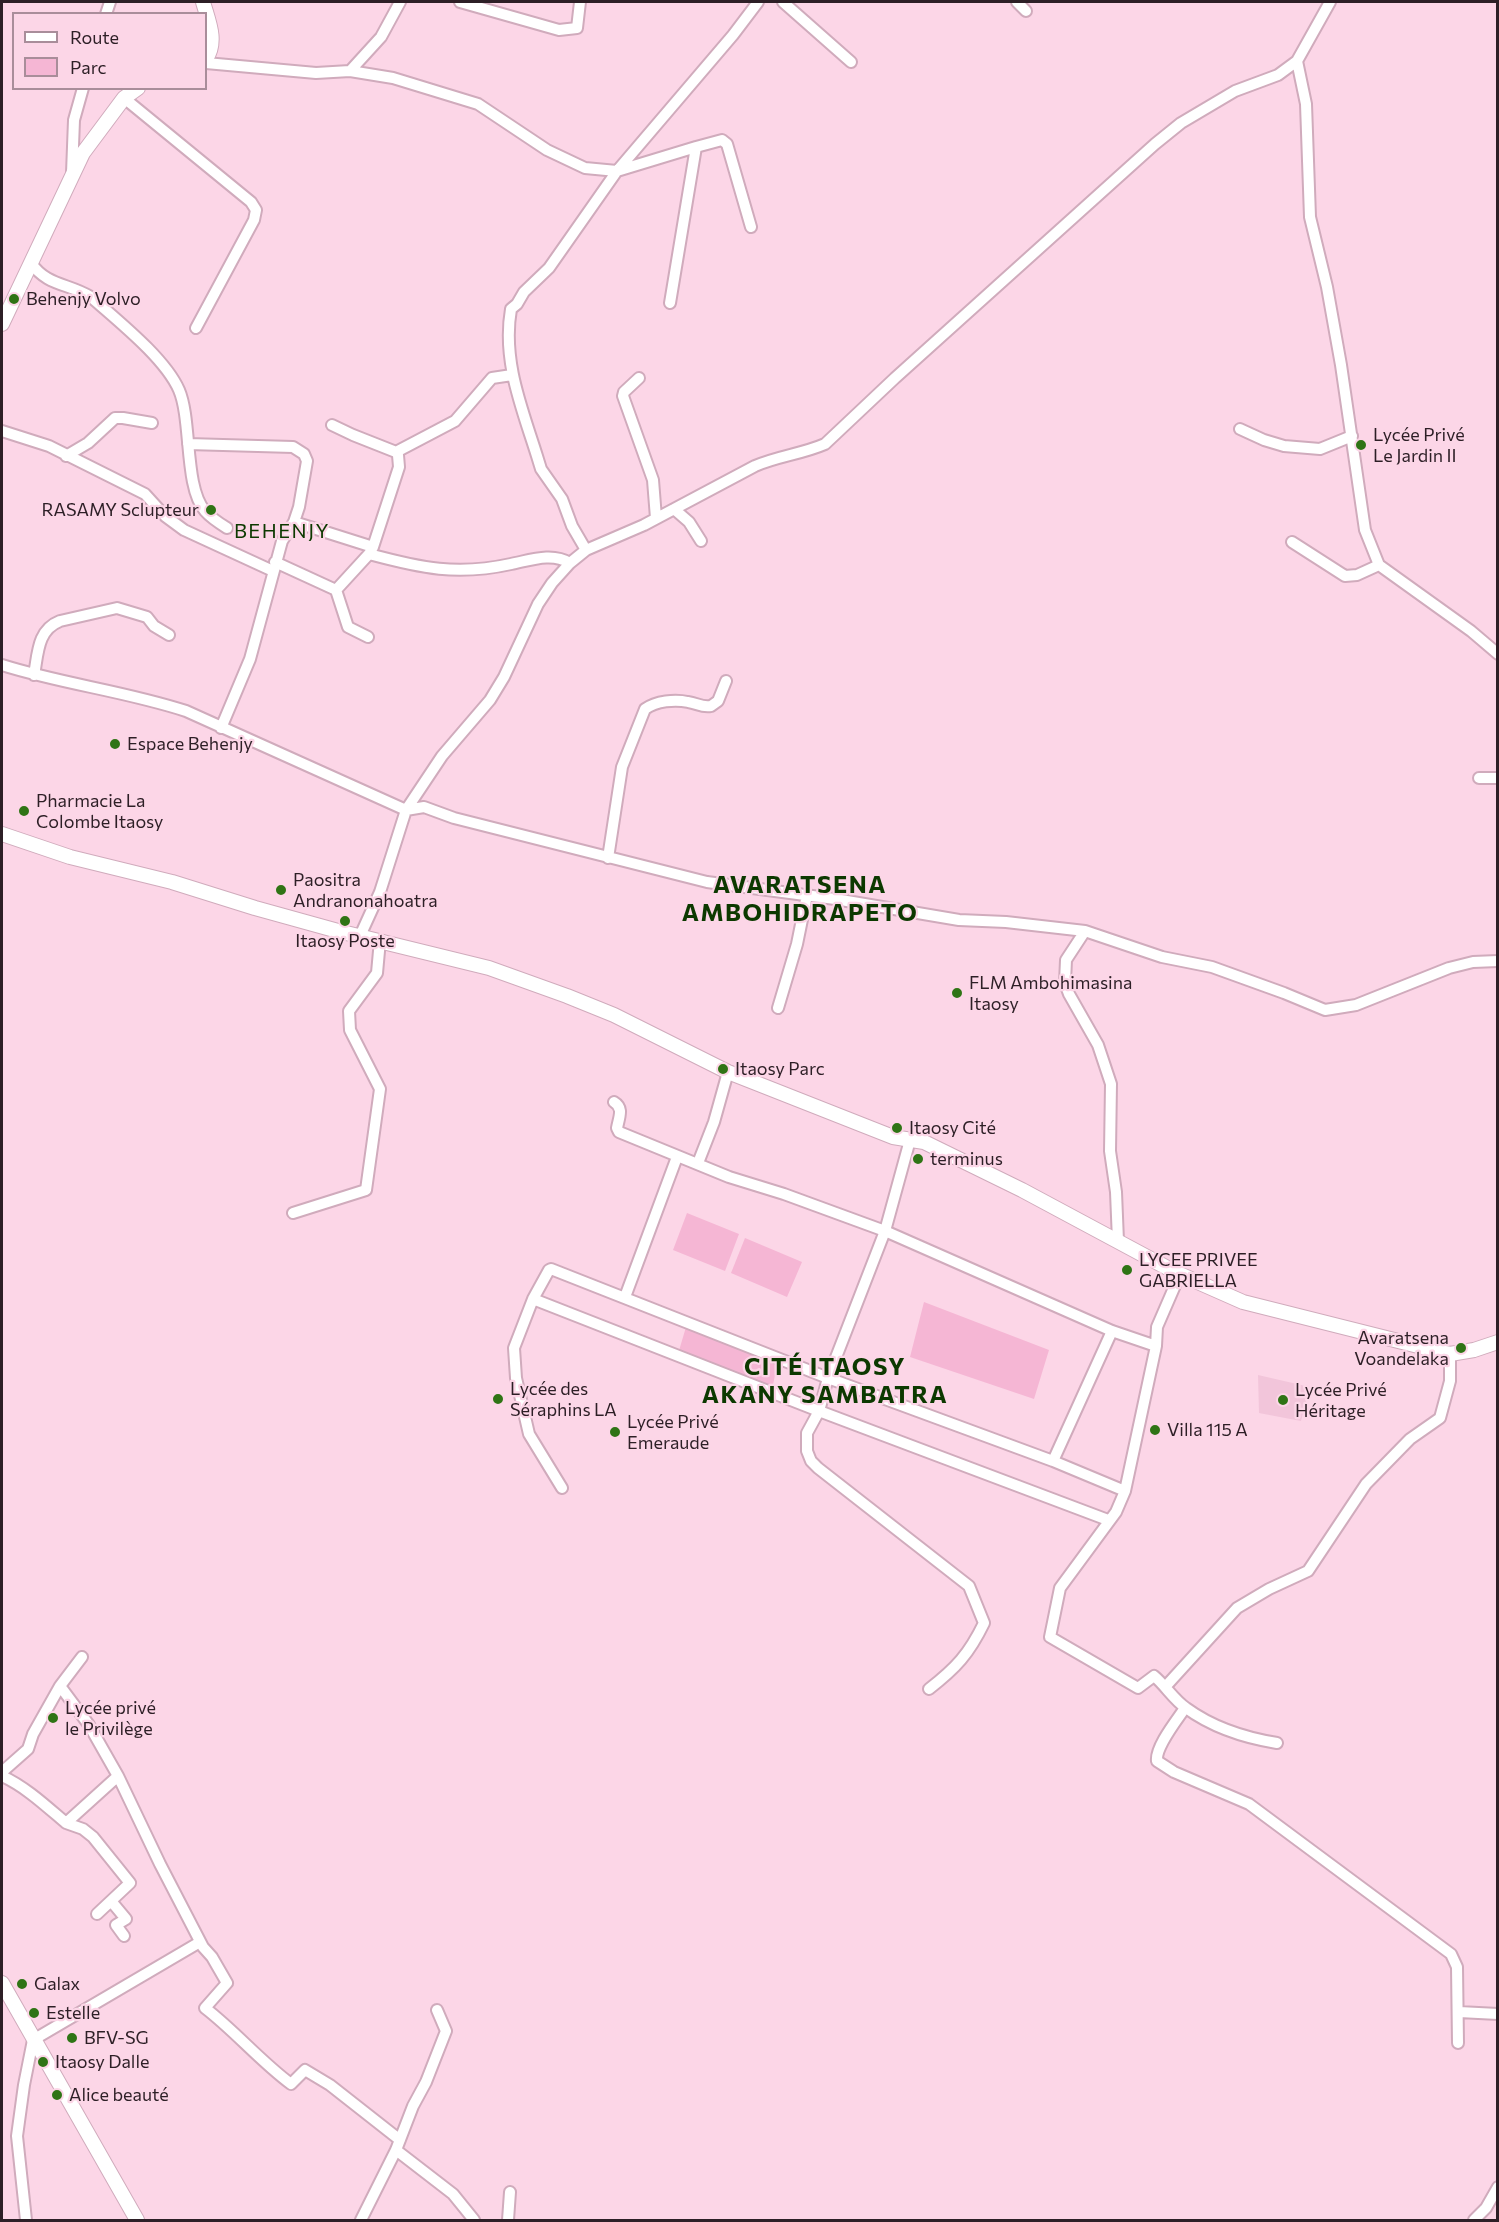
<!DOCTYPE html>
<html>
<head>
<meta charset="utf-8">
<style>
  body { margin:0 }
  #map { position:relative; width:1499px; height:2222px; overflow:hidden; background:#fcd6e7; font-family:Commissioner,sans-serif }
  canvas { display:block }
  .frame { position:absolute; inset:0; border:3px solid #2d1f26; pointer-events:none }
  .legend { position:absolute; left:12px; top:12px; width:195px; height:78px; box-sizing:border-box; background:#fcd6e7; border:2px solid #a98d9a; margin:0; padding:8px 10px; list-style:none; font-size:18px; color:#2d1f26 }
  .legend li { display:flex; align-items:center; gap:12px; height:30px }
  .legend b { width:30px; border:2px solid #a98d9a }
</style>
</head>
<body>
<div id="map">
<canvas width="1499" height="2222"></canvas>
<div class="frame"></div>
<ul class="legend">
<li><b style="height:8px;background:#fff"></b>Route</li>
<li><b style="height:16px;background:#f5b6d4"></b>Parc</li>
</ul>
</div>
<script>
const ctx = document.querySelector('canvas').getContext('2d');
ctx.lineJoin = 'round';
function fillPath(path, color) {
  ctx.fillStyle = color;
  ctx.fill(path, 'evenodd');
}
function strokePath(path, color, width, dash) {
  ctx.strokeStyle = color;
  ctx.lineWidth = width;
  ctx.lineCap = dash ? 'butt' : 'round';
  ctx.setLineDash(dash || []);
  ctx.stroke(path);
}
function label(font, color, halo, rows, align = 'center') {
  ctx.font = font + ' Commissioner,sans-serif';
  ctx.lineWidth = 4.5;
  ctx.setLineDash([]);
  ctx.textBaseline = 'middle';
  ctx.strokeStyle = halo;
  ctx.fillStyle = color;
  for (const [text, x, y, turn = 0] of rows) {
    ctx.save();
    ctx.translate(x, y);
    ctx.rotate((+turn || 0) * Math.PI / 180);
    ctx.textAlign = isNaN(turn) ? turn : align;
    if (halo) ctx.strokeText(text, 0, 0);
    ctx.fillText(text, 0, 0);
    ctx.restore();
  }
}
const built = new Path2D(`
  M1258,1375L1310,1387L1301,1421L1259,1413Z`);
const green = new Path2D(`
  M687,1213L739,1234L725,1271L673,1250Z
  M745,1238L802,1262L787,1297L731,1273Z
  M924,1302L1049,1350L1034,1399L910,1357Z
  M686,1327L778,1360L772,1390L678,1354Z`);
const minor = new Path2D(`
  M460,2L559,30L577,28L580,2
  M783,2L851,62
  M1017,2L1026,11
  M106,14L110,2
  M1297,61L1306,104L1310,217L1327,287L1341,365L1365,530L1379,565L1471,631L1498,654
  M206,63L316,73L350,71L393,78L478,104L547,150L585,168L617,171L733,35L758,2
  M350,71L381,37L400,2
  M124,98L251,202L256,210L254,220L196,328
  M696,147L722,140L727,144L751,227
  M72,173L74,120L83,88
  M31,263C47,286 68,283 91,297C118,321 165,358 179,390C192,420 184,487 205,511C211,518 219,523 227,528
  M512,375L492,378L455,421L396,452L398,455L399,467L373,547L369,554C421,568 457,576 511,564C531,560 552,552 570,563
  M639,378L624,392L623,396L653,480L656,518
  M332,425L353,435L396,452
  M1240,429L1264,440L1284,446L1320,449L1352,436
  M2,431L49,446L145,494L165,516L184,530L273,571
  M188,444L293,447L304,454L307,461L299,507L294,522L282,541L250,659L221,728
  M66,456L88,443L115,418H123L152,423
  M674,509L689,522L701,541
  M294,522L373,547
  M1292,542L1345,576L1357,575L1379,565
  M586,550L572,526L562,499L541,469L537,456C522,408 502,361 511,309L517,304L524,292L549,268L617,171L696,147L670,303
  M275,562L336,590L348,627L368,637
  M336,590L369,554
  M2,665C62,684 125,691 186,711L406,810L424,807L454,818L707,882L835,899L959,920L1006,922L1085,931L1162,957L1212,967L1284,993L1325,1010L1356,1005L1449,968L1473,962L1498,961
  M34,675C38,654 37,630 60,621L117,608L147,617L154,626L169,635
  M1479,778H1498
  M608,858L622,767L645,709C656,701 675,699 688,702C697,703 702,708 711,706L718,701L726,681
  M1085,931L1066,960L1065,983L1069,994L1098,1045L1111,1084L1110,1151L1116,1192L1118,1241
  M360,936L380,892L406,810L442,756L490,700L504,677L538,604L552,583L570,563L586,550L644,525L755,466C778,456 802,454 825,444L895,378L1155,144L1181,123L1235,91L1278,75L1297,61L1330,2
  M778,1008L797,944L807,895
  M614,1102C624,1108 619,1117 617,1128L619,1132L729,1177L784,1194L885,1231L1112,1331L1156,1346
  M910,1140L885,1231L828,1378L819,1411L807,1433V1451L811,1461L818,1468L969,1586L984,1623C969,1654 956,1668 929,1689
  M698,1163L714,1122L728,1072
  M293,1213L366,1190L380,1089L350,1030L349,1011L377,973L380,940
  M1180,1274L1157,1327L1156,1346L1125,1491L1116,1512L1060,1588L1050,1637L1138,1688L1154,1676C1165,1685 1174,1700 1186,1708C1212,1727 1246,1738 1277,1743
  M625,1297L677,1157
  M533,1299L819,1411L1108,1520
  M1053,1461L1112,1331
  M562,1488L529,1434L516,1378L514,1348L533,1299L549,1270L551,1269L828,1378L1053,1461L1125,1491
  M82,1657L60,1686L89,1725L118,1776L160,1864L203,1947L212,1957L227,1983L205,2008C235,2031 260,2061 291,2084L305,2070L330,2085L400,2140
  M1166,1686L1237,1608L1269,1589L1308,1571L1366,1484L1410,1439L1440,1418L1450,1381V1354
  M1185,1708C1177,1720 1155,1747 1157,1761L1174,1772L1249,1804L1451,1954L1457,1967L1458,2043
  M2,1772L28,1749L33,1734L60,1686
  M2,1776C26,1787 46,1806 66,1823L118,1776
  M66,1823L83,1829L93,1837L130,1883L97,1914
  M111,1901L126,1919L116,1925L124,1936
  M1459,2012L1498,2014
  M396,2150L453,2194L474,2220
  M26,2220L17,2136L24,2085L33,2040L200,1942
  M361,2220L396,2150L413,2106L426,2082L446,2031L437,2010
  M508,2220L510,2192
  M1474,2220L1486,2208L1498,2187`);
const tertiary = new Path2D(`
  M203,2C208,20 218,41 206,59
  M2,324L83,153L124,98L138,88
  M2,834L70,857L172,882L255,908L338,931L489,968L567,996L614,1015L728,1072L893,1137L924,1142L1022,1190L1175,1272L1243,1302L1450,1354L1474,1350L1498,1342
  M2,1983L137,2220`);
const markers = [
  [14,299,6,"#2f7415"],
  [1361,445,6,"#2f7415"],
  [211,510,6,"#2f7415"],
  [115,744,6,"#2f7415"],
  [24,811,6,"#2f7415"],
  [281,890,6,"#2f7415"],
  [345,921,6,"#2f7415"],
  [957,993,6,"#2f7415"],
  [723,1069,6,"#2f7415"],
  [897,1128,6,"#2f7415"],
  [918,1159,6,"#2f7415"],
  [1127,1270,6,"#2f7415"],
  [1461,1348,6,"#2f7415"],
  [498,1399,6,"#2f7415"],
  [1283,1400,6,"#2f7415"],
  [1155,1430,6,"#2f7415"],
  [615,1432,6,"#2f7415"],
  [53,1718,6,"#2f7415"],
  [22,1984,6,"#2f7415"],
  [34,2013,6,"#2f7415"],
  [72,2038,6,"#2f7415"],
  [43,2062,6,"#2f7415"],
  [57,2095,6,"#2f7415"]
];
const poiNames = [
  ["Behenjy Volvo",26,299],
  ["Lycée Privé",1373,435],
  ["Le Jardin II",1373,456],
  ["RASAMY Sclupteur",199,510,"right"],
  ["Espace Behenjy",127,744],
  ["Pharmacie La",36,801],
  ["Colombe Itaosy",36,822],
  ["Paositra",293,880],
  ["Andranonahoatra",293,901],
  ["Itaosy Poste",345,941,"center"],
  ["FLM Ambohimasina",969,983],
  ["Itaosy",969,1004],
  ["Itaosy Parc",735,1069],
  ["Itaosy Cité",909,1128],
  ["terminus",930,1159],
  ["LYCEE PRIVEE",1139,1260],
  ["GABRIELLA",1139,1281],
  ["Avaratsena",1449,1338,"right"],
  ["Voandelaka",1449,1359,"right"],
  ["Lycée des",510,1389],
  ["Séraphins LA",510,1410],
  ["Lycée Privé",1295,1390],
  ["Héritage",1295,1411],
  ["Lycée Privé",627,1422],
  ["Emeraude",627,1443],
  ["Villa 115 A",1167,1430],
  ["Lycée privé",65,1708],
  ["le Privilège",65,1729],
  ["Galax",34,1984],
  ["Estelle",46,2013],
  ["BFV-SG",84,2038],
  ["Itaosy Dalle",55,2062],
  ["Alice beauté",69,2095]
];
const neighbourhoodNames = [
  ["BEHENJY",282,531]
];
const districtNames = [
  ["AVARATSENA",800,885],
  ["AMBOHIDRAPETO",800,913],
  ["CITÉ ITAOSY",825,1367],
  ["AKANY SAMBATRA",825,1395]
];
fillPath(built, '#f2c5da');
fillPath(green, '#f5b6d4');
strokePath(minor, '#d0abbc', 14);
strokePath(tertiary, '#d0abbc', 16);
strokePath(minor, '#fff', 10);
strokePath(tertiary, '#fff', 14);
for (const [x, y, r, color] of markers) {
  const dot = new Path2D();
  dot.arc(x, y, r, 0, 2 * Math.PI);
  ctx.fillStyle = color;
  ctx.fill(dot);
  strokePath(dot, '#fcd6e7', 2);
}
label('18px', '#2d1f26', '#fcd6e7', poiNames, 'left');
ctx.letterSpacing = '1.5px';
label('20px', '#0c3900', '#fcd6e7', neighbourhoodNames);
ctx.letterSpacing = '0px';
ctx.letterSpacing = '1.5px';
label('bold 24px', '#0c3900', '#fcd6e7', districtNames);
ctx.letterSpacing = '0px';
</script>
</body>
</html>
